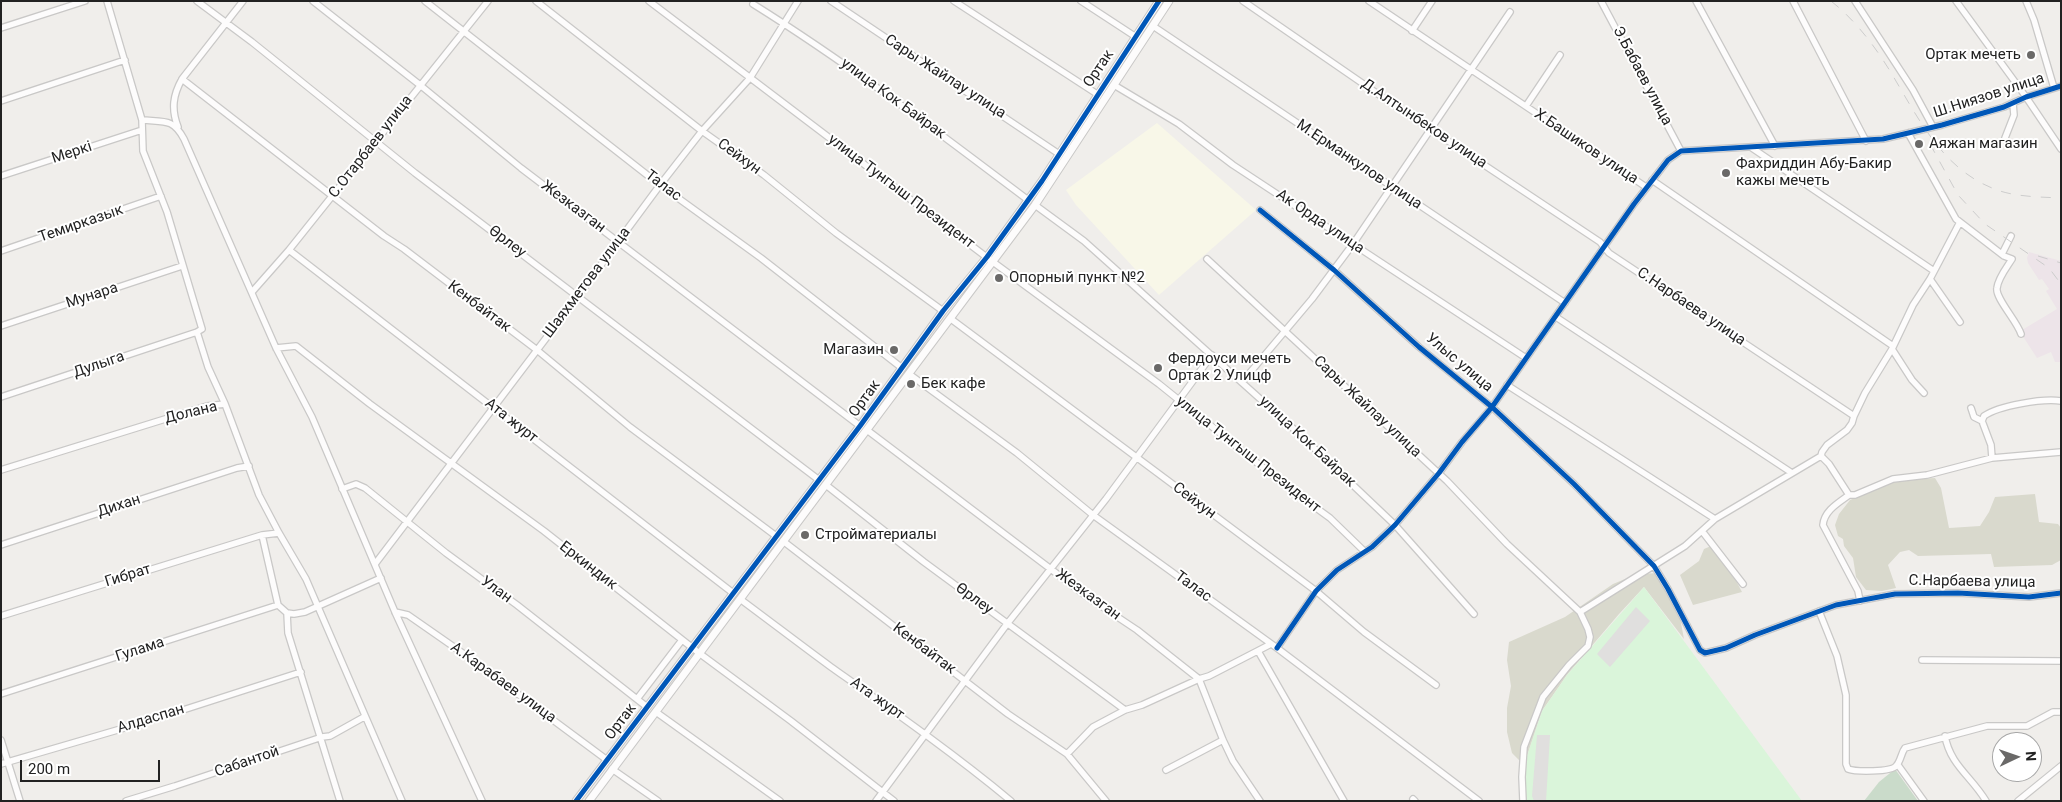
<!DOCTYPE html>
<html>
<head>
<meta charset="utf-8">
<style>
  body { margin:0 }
  #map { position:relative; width:2062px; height:802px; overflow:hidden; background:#f0eeeb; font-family:Roboto,sans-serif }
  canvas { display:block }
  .frame { position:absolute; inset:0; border:2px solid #222; pointer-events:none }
  .north { position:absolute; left:1992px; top:732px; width:50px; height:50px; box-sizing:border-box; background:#fff; border:1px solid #a7a7a7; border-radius:50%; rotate:87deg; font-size:14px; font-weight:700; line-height:20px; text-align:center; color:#222 }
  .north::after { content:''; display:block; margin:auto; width:18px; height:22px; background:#6a6968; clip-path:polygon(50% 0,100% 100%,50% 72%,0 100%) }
  .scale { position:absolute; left:20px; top:760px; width:140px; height:22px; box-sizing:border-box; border:2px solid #222; border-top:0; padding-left:6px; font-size:15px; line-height:18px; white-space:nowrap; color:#222; -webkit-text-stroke:4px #fff; paint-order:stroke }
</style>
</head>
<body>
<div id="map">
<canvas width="2062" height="802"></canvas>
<div class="frame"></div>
<div class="north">N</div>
<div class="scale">200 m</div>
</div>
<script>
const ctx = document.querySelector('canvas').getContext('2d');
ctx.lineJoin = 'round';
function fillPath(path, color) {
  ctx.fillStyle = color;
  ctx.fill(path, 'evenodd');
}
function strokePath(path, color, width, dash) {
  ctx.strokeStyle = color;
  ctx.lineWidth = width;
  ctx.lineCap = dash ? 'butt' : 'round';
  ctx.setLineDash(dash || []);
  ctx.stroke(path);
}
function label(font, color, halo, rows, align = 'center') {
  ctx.font = font + ' Roboto,sans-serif';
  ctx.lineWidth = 4;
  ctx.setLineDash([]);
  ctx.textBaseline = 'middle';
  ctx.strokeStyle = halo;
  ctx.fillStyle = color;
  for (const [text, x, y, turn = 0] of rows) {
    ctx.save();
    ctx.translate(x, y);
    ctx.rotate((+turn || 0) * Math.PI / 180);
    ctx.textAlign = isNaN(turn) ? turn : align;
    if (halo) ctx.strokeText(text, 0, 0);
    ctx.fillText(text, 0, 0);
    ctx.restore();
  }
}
const industrial = new Path2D(`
  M2029,252L2061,261V362H2055L2051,352L2037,358L2022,335V330L2057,309L2046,291L2049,289L2042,279L2039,280L2028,263L2027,258Z`);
const education = new Path2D(`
  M1157,123L1256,210L1159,295L1076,205L1066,190Z`);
const construction = new Path2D(`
  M1935,478L1941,488L1949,528L1980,526L1989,512L1995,497L2035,494L2039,522L2058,524L2061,528V560L2052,565L1994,567L1991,554L1918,556L1909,550L1900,552L1888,565L1896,588L1882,591L1866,590L1856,577L1853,558L1844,546L1843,539L1838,536L1835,525L1839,514L1850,500L1888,484L1900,480Z
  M1711,546L1731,571L1742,592L1693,605L1680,575L1699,561L1704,549Z
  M1660,573L1680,618L1684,639L1644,587L1619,614L1567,675L1542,711L1524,765L1512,753L1507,732V708L1511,686L1507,660L1509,642L1565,617L1613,584L1637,574Z`);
const cemetery = new Path2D(`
  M1895,769L1918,801H1864L1879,782Z`);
const park = new Path2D(`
  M1644,587L1802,801H1526L1524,765L1542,711L1567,675Z`);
const parking = new Path2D(`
  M1636,607L1650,621L1610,667L1597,654Z
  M1537,735H1550L1546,801H1534L1532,796Z`);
const minor = new Path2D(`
  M107,1L142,120L143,151L167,212L202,329L197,332L208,367L225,404
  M197,1L252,42L415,173L819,480
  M313,1L420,85L521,168L860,426
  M425,1L660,185L761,258L902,368
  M536,1L702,131L764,175L836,233L943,311
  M649,1L993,262L1159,384L1282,483L1330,518L1364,551
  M831,1L1059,154
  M954,1L1097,94
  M1081,1L1136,37
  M1243,1L1391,103L1600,242L1609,253L1854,416
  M1369,1L1646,187
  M1601,1L1681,151
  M1696,1L1775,146
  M1793,1L1866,141
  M1855,1L1913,90L1933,127
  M1956,1L2026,97L2061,149
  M2026,1L2034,20L2054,88
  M753,4C849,64 938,132 1028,200
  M1153,26L1565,303
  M1,28L85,1
  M1412,31L1432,1
  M182,79L384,236L404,249L537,350L630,427L776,536
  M1114,85L1179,124L1233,165L1526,358
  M1,101L125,60
  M1526,106L1560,55
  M142,120C164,122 173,118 184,139L276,348L312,417L395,612L482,801
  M178,127C171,109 173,95 182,79L243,1
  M1908,133L1956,219L2004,256L2012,259C2007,267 1998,278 1997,288C1995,298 2017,321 2021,334
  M2005,138L2014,115L2013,103
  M1752,148L1934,271
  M1,176L142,130
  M1652,180L1893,346
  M1035,205L1084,241L1296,431L1395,525L1474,614
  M1260,210L1334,270L1419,347L1492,407L1574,484L1654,566L1668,589L1700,650L1705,653L1726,648L1755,635L1836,605L1895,594L1958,593L2029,597L2061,593
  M289,250L733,593
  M1,251L161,196
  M2002,254L2011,236
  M1207,259L1447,481L1507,544L1580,612
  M1930,279L1960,322
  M252,292L289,250L488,1
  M1556,317L1792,473
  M951,319L1316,591L1364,632L1436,685
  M1,326L182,266
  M276,348L296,346L370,404L544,531L699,653L791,721L894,801
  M1892,349L1912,380L1924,393
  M909,374L1017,453L1093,515L1277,648L1479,801
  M1242,382L1312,299L1353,244L1510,12
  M1507,385L1715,519
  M1,397L197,332
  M1971,408L1974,417L1982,421
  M867,430L1089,598L1137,630L1199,679L1223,740L1233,761L1260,801
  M1821,456L1829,464L1849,495H1855L1893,479L1927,475L1992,458L2061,452
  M1992,458L1991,445L1982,421L1984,416C1998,406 2043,398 2061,401
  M1,470L207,406L225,404L259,495L279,533L306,579L402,801
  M826,485L924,562L1125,710
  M342,489L356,484L365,488L446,553L517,605L647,707
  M1849,495C1838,503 1824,511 1823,525L1858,591L1860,601
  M1702,531L1743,584
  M279,533L262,535L278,605L287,613L294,614L305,612L381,578
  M783,541L1008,714L1067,754L1106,801
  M1,545L237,468L249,466
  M375,564L578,296L660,185L702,131L750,78L798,1
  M740,599C771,622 801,645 831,667C893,711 953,753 1011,801
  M1819,611L1837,656L1846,695V764L1848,769C1856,772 1891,772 1896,766C1901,761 1901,753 1905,748L1987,726H2027L2053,712H2061
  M395,612L408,615L464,654L607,760
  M287,613L288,633L340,801
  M1,616L262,535
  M1277,648L1316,591L1337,570L1372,547L1395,525L1439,473L1462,442L1492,407L1634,204L1668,160L1681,151L1883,139L1942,125L2004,107L2026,97L2061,86
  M1258,651L1344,801
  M1922,660L2061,661
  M1,694L278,605
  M637,699L682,640
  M656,712L780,801
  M1945,736C1950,765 1972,777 1986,801
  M1,740L20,801
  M1067,754L1093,727L1125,710L1142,705L1199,679L1209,676L1271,644
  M1,764L155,719L301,672
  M1898,765L1924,801
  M612,769L658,801
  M1166,770L1223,740
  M1413,799L1415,801
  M126,801L175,786L322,737L330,736L364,717
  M876,801L1007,624L1106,499L1212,355
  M1523,801L1522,777L1524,747L1543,697L1569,665L1588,646L1590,637L1588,629L1580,612L1685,546L1715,519L1821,456L1822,452L1827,445L1847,430L1852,423L1854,416L1865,393L1892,349L1913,305L1930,279L1960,222
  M2018,801L2061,766`);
const tertiary = new Path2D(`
  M576,801L860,426L943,311L987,257L1042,181L1159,1
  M589,801L1035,205L1169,1`);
const rail = new Path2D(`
  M1831,1C1855,20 1874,45 1890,71C1919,119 1943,172 2000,191C2019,197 2041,197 2061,198
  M1930,144L1958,195L1985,224L2049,268L2061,284
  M2038,256L2061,263`);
const cycleway = new Path2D(`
  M1260,210L1334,270L1419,347L1492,407L1574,484L1654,566L1668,589L1700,650L1705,653L1726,648L1755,635L1836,605L1895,594L1958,593L2029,597L2061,593
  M1277,648L1316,591L1337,570L1372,547L1395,525L1439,473L1462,442L1492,407L1634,204L1668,160L1681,151L1883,139L1942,125L2004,107L2026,97L2061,86
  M576,801L860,426L943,311L987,257L1042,181L1159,1`);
const markers = [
  [2031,55,5,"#6a6968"],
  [1919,144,5,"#6a6968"],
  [1726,173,5,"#6a6968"],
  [999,278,5,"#6a6968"],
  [894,350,5,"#6a6968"],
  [1158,368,5,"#6a6968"],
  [911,384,5,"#6a6968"],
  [805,535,5,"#6a6968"]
];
const poiNames = [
  ["Ортак мечеть",2021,55,"right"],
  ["Аяжан магазин",1929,144],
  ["Фахриддин Абу-Бакир",1736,164],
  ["кажы мечеть",1736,181],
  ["Опорный пункт №2",1009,278],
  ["Магазин",884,350,"right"],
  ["Фердоуси мечеть",1168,359],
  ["Ортак 2 Улицф",1168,376],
  ["Бек кафе",921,384],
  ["Стройматериалы",815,535]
];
const streetNames = [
  ["Ортак",1099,69,-56],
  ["Э.Бабаев улица",1642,76,62],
  ["Сары Жайлау улица",945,77,33],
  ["Ш.Ниязов улица",1989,96,-18],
  ["улица Кок Байрак",893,99,36],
  ["Д.Алтынбеков улица",1424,124,34],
  ["С.Отарбаев улица",371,147,-52],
  ["Х.Башиков улица",1586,147,34],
  ["Меркі",72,153,-18],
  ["Сейхун",739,157,36],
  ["М.Ерманкулов улица",1359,165,34],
  ["Талас",663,186,37],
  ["улица Тунгыш Президент",901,192,37],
  ["Жезказган",573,207,37],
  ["Ак Орда улица",1320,222,34],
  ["Темирказык",81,224,-19],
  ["Өрлеу",507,242,37],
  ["Шаяхметова улица",587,283,-53],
  ["Мунара",92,296,-18],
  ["Кенбайтак",479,307,37],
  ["С.Нарбаева улица",1691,307,34],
  ["Улыс улица",1459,363,40],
  ["Дулыга",99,365,-19],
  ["Ортак",865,399,-54],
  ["Сары Жайлау улица",1367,407,43],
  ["Долана",191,413,-14],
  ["Ата журт",511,421,38],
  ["улица Кок Байрак",1307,442,43],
  ["улица Тунгыш Президент",1248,455,38],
  ["Сейхун",1194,501,37],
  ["Дихан",119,506,-18],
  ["Еркиндик",588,566,38],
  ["Гибрат",128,576,-17],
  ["С.Нарбаева улица",1972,582,1],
  ["Талас",1193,587,36],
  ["Улан",496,590,36],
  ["Жезказган",1088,595,36],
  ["Өрлеу",974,599,36],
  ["Кенбайтак",924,649,37],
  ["Гулама",140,650,-18],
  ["А.Карабаев улица",503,683,36],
  ["Ата журт",877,699,35],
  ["Алдаспан",151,719,-17],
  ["Ортак",621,722,-53],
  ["Сабантой",247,762,-19]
];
fillPath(industrial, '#ede4e9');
fillPath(education, '#f8f7e8');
fillPath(construction, '#d9d9cd');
fillPath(cemetery, '#cadbca');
fillPath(park, '#daf5da');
fillPath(parking, '#e0dfde');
strokePath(minor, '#c9c8c7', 8);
strokePath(tertiary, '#c9c8c7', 9);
strokePath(minor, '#fdfcfc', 5.5);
strokePath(tertiary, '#fdfcfc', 7);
strokePath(rail, '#ccc', 1, [10, 10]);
strokePath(cycleway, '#0057b8', 5);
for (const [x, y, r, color] of markers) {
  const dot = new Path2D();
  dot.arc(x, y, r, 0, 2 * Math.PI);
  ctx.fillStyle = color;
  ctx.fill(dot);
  strokePath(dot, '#fff', 2);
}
label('15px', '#222', '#fff', poiNames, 'left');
label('15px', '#222', '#fff', streetNames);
</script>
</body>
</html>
